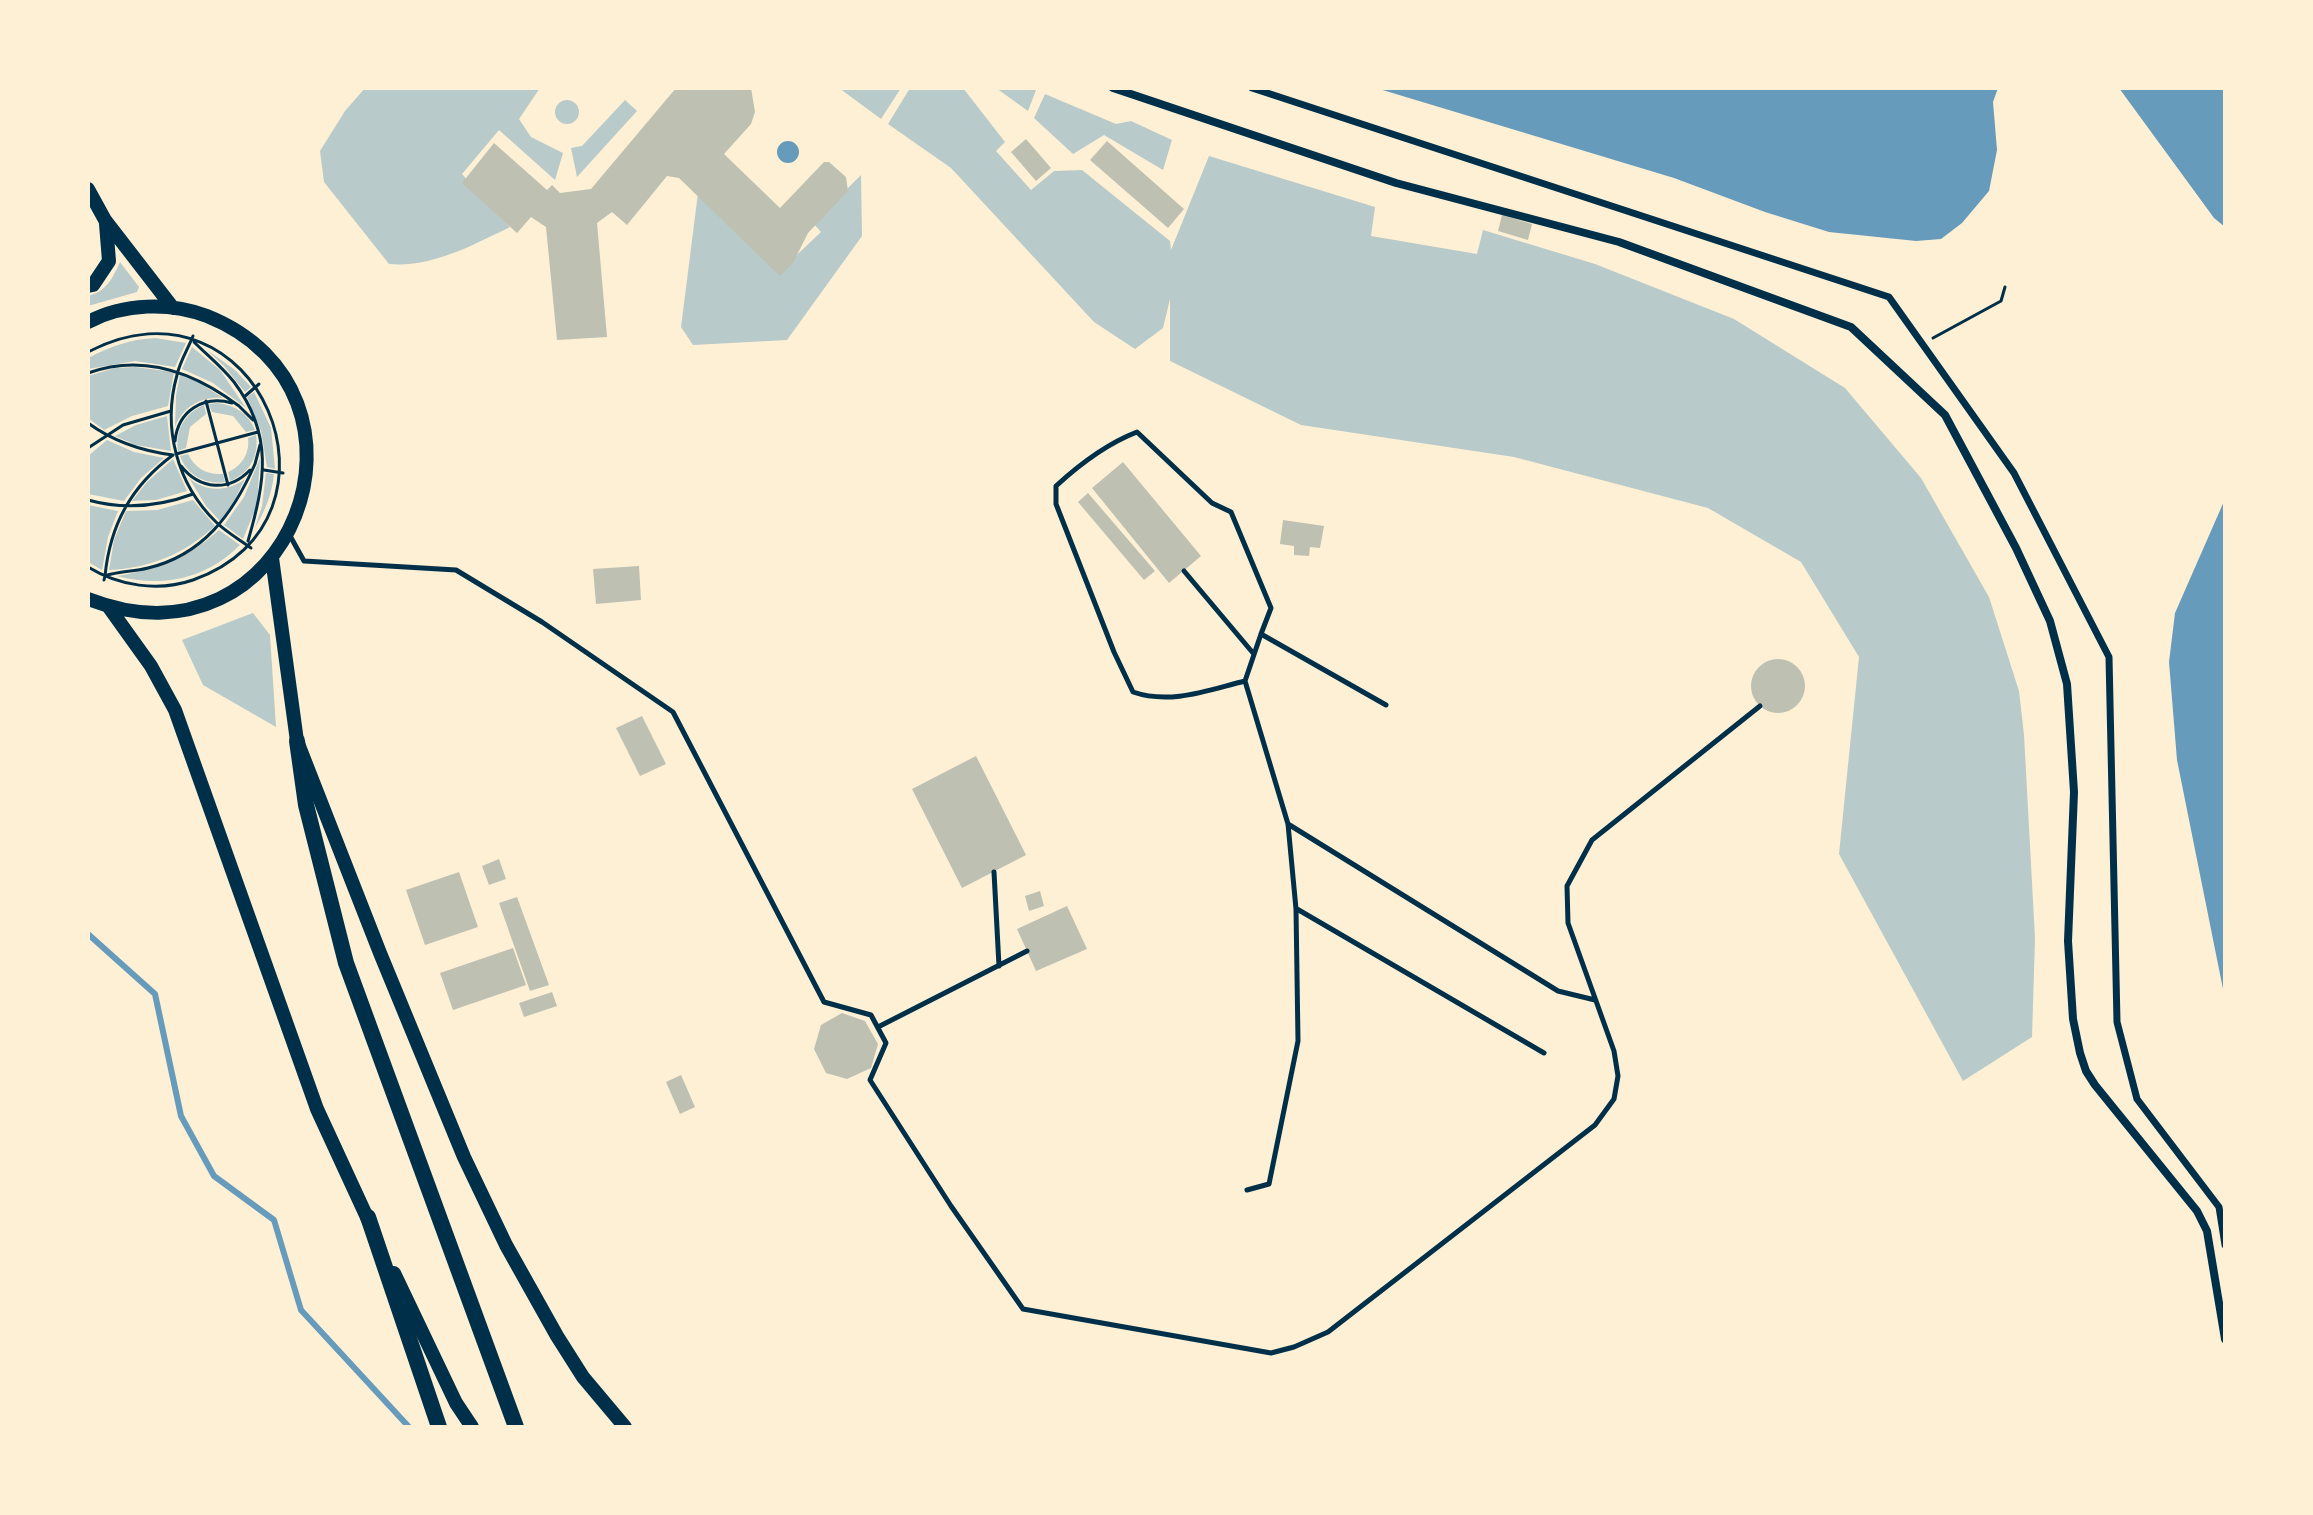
<!DOCTYPE html>
<html>
<head>
<meta charset="utf-8">
<style>
  body { margin:0 }
  #map { position:relative; width:2313px; height:1515px; overflow:hidden; background:#fdf0d5; font-family:Lato,sans-serif }
  canvas { display:block }
  .frame { position:absolute; inset:0; border:90px solid #fdf0d5; pointer-events:none }
</style>
</head>
<body>
<div id="map">
<canvas width="2313" height="1515"></canvas>
<div class="frame"></div>
</div>
<script>
const ctx = document.querySelector('canvas').getContext('2d');
ctx.lineJoin = 'round';
function fillPath(path, color) {
  ctx.fillStyle = color;
  ctx.fill(path, 'evenodd');
}
function strokePath(path, color, width, dash) {
  ctx.strokeStyle = color;
  ctx.lineWidth = width;
  ctx.lineCap = dash ? 'butt' : 'round';
  ctx.setLineDash(dash || []);
  ctx.stroke(path);
}
const green = new Path2D(`
  M365,88H540L519,119L531,137L563,153L555,180L499,130L462,174L510,227C473,245 431,268 389,264L324,182L320,151L345,111Z
  M839,88H901L881,119Z
  M910,88H963L1005,142L996,151L1031,190L1054,171L1082,170L1170,241L1171,250L1209,156L1375,207L1371,236L1477,254L1483,230L1595,264L1734,319L1845,388L1921,478L1989,597L2019,691L2024,735L2035,938L2032,1037L1963,1081L1839,854L1859,657L1801,562L1708,508L1514,457L1301,425L1170,361V299L1163,328L1135,349L1094,322L951,168L888,124Z
  M996,88H1031L1036,90L1028,111Z
  M1045,94L1116,124L1131,121L1172,140L1163,170L1104,135L1073,154L1034,118Z
  M625,100L637,111L577,177L571,148L582,146Z
  M555 112a12 12 0 1 1 24 0a12 12 0 1 1-24 0Z
  M861,175L862,236L787,340L693,345L681,327L698,193L784,267L821,232L813,223Z
  M120,262L139,287L137,292L88,306V296C107,291 112,279 120,262Z
  M156,338L186,343L175,367L135,361L88,369V358C111,346 131,339 156,338Z
  M192,347L220,370L246,408L213,383L182,369Z
  M207,350L235,370L251,387L245,392L224,366Z
  M135,367L174,372L168,406L132,416L104,430L88,418V376L115,368Z
  M180,375L198,382L223,398C202,396 183,406 175,427L176,395Z
  M254,392L271,428L275,469L267,467L261,431L247,397Z
  M217,403C235,405 248,413 255,430L246,432L233,416L212,412L209,404Z
  M204,405L206,414L190,427L186,448L178,451C175,430 185,413 204,405Z
  M167,416L171,451L136,445L115,436L136,425Z
  M256,435C259,456 250,473 230,481L228,472C242,466 250,453 248,438Z
  M107,440L134,452L164,458L141,478L124,501L88,494V456Z
  M188,454C195,468 206,475 223,474L225,482C205,485 187,475 180,456Z
  M260,458L257,505L243,539L224,525L244,497Z
  M173,459L187,491L156,500L132,501L147,482Z
  M266,473L274,474C272,494 265,511 255,528L262,506Z
  M189,478C205,492 228,492 245,479L232,505L220,521L206,506Z
  M193,500L215,526C184,554 151,568 109,570L114,540L126,511L157,510Z
  M88,505L118,511L108,537L102,570L88,562Z
  M219,530L240,545C206,579 163,588 117,576C158,569 188,558 219,530Z
  M253,613L270,635L276,727L203,685L182,640Z`);
const water = new Path2D(`
  M1376,88H1998L1993,102L1997,150L1989,191L1962,223L1941,239L1916,241L1829,232L1765,212L1674,178Z
  M2119,88H2225V227L2214,218Z
  M777 152a11 11 0 1 1 22 0a11 11 0 1 1-22 0Z
  M2225,499V999L2177,760L2169,662L2175,613Z`);
const stream = new Path2D(`
  M88,934L155,994L181,1116L214,1176L274,1220L301,1310L409,1427`);
const building = new Path2D(`
  M676,88H751L755,112L751,124L724,154L780,208L824,162H829L846,177L848,191L808,233L793,263L780,276L679,178L667,176L627,225L612,212L597,223L607,337L557,340L546,227L531,217L517,233L462,183L494,143L547,190L552,185L560,193L591,189Z
  M1026,139L1051,168L1036,181L1011,152Z
  M1107,141L1184,209L1168,228L1090,160Z
  M1502,215L1532,224L1528,240L1498,231Z
  M1123,462L1201,556L1169,583L1092,488Z
  M1088,493L1155,571L1144,580L1078,502Z
  M1283,520L1324,526L1320,548L1310,547L1309,556L1294,555V546L1280,544Z
  M639,566L641,600L596,604L593,569Z
  M1751 686a27 27 0 1 1 54 0a27 27 0 1 1-54 0Z
  M642,716L666,764L640,776L616,728Z
  M976,756L1026,855L962,888L912,789Z
  M499,859L506,879L489,885L482,866Z
  M459,872L478,927L425,945L406,890Z
  M1040,891L1044,906L1029,911L1025,896Z
  M517,897L549,985L530,991L499,903Z
  M1067,906L1087,949L1036,971L1017,929Z
  M513,948L526,985L453,1010L440,973Z
  M552,992L557,1006L524,1017L519,1003Z
  M842,1013L865,1021L878,1044L871,1068L847,1079L826,1073L814,1049L821,1025Z
  M681,1075L695,1107L680,1114L666,1082Z`);
const path = new Path2D(`
  M193,336C188,349 180,361 177,375C162,428 177,484 216,522C226,532 239,539 251,548
  M1933,338L2001,301L2005,287
  M194,342C207,355 222,367 234,382C274,435 265,482 248,541
  M88,352C258,264 363,520 193,580C158,592 119,586 88,567
  M88,373C143,353 194,372 239,406
  M244,397L259,384
  M206,401L228,485
  M239,406L253,420
  M88,423C114,442 141,451 173,455C131,486 110,525 105,576
  M175,441C178,411 203,395 232,403
  M88,448L123,425L171,411
  M176,454L258,432
  M255,464L260,445
  M181,466C200,490 229,492 250,470
  M264,470L283,473
  M88,500C124,510 158,507 193,494
  M104,580L105,576C119,571 133,572 148,568C203,555 233,514 255,464`);
const service = new Path2D(`
  M289,534L304,561L456,570L542,622L673,712L824,1002L871,1015L886,1043L870,1080L951,1206L1023,1309L1271,1353L1294,1347L1328,1332L1595,1125L1614,1099L1618,1076L1614,1051L1568,923L1567,886L1592,840L1760,706
  M1184,571L1253,653
  M1245,681C1208,690 1171,705 1133,692L1114,652L1056,504V486C1081,463 1106,444 1137,432L1212,503L1231,512L1271,608L1261,634
  M1288,824L1558,991L1595,1000
  M994,872L999,966
  M1297,909L1544,1053
  M878,1027L1027,951
  M1247,1190L1269,1184L1298,1041L1296,909L1288,824L1245,681L1261,634L1386,705`);
const pedestrian = new Path2D(`
  M1252,88L1889,297L2014,473L2109,657L2117,1022L2137,1099L2219,1207L2225,1245`);
const minor = new Path2D(`
  M1113,88L1396,183L1619,242L1851,327L1945,415L2016,548L2050,621L2067,684L2074,792L2068,941L2073,1019L2080,1053L2086,1071L2095,1085L2197,1211L2207,1231L2225,1339`);
const primary = new Path2D(`
  M88,189L105,220L173,308
  M88,286L93,285L109,261L106,224
  M88,322C124,303 170,302 207,316C397,392 292,678 88,599
  M272,558L297,741L380,953L464,1157L506,1245L557,1336L583,1377L625,1427
  M108,606L151,666L175,710L317,1109L371,1226
  M394,1273L456,1403L472,1427`);
const trunk = new Path2D(`
  M297,741L306,805L346,963L516,1427
  M368,1217L439,1427`);
fillPath(green, '#b9caca');
fillPath(water, '#669bbc');
strokePath(stream, '#669bbc', 6);
fillPath(building, '#bec0b2');
strokePath(path, '#003049', 3);
strokePath(service, '#003049', 5);
strokePath(pedestrian, '#003049', 7);
strokePath(minor, '#003049', 8);
strokePath(primary, '#003049', 14);
strokePath(trunk, '#003049', 16);
</script>
</body>
</html>
